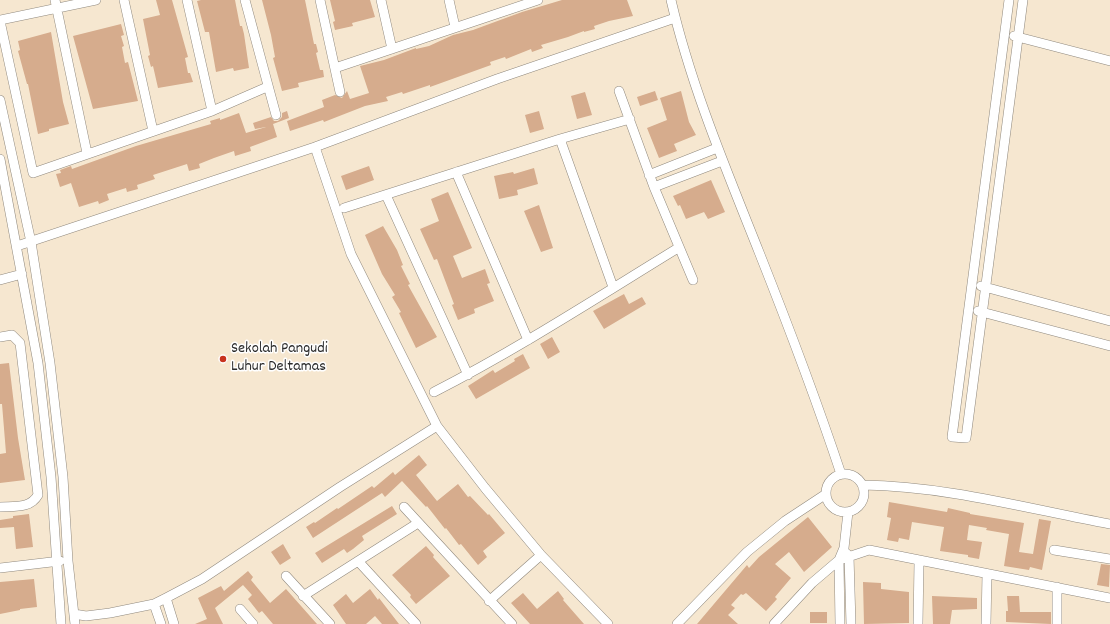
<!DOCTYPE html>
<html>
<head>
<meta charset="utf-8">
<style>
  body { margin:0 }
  canvas { display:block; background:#f6e7d0 }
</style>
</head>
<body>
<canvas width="1110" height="624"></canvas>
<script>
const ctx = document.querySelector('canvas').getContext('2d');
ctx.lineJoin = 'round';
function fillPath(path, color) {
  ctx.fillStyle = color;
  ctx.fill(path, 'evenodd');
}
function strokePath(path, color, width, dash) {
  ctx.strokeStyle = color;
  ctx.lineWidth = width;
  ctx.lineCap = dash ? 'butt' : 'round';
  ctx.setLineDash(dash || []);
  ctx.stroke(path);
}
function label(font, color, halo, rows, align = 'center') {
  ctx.font = font + ' Dekko,sans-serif';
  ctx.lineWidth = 3;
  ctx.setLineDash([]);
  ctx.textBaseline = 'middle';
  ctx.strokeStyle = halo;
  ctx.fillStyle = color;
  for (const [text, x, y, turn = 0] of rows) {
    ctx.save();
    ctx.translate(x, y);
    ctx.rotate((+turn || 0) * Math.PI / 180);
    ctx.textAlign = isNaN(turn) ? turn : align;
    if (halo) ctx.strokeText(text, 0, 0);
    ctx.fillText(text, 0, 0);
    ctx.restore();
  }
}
const building = new Path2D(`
  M156,0H172L188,57L185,58L188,73H190L193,82L158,88L153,66L151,67L148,56L150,55L143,19L160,15Z
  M201,0H235L240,26H242L244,34L249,68L234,71L233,68L216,72L209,32H205L197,1Z
  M262,0H305L314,44H316L318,52L316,53L320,70H323L324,77L298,83L299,87L282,91L273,58L275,57L271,35Z
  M330,0H370L375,17L352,23L353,26L335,30L333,22L335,21Z
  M562,0H627L633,16L609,21L594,26L595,29L584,32V31L568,37L541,45L543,48L532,52L531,49L506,59L505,57L490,62L491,65L430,87V85L403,94L402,92L386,97L388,101L365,106L324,122L323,120L290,131L287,121L324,107L322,100L335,95L342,98L347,91L350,99L369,93L360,66L384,60L416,48V49L429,46L453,35L473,30L522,12Z
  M121,24L124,35L121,36L124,46L122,47L125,63L128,62L138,101L93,109L73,36Z
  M51,32L63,102L69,124L49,129V131L38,134L28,84H27L18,51L20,50L18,41Z
  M655,91L658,100L640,106L637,97Z
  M681,91L689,122L696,135L674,144L677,151L659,158L647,128L667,120L660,98Z
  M585,92L592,115L577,119L571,96Z
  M287,111L289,118L273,124L277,137L250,147L251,151L235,156L234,151L214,158L199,164L200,168L189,171L187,164L153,175L155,179L137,185L138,189L127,192L126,188L107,194L109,200L99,204L98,201L79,207L71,183L60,187L56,174L61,173L60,170L71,166L72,169L136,146L211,124L210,121L220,118V120L239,113L246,133L266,127L255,129L253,123L271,117L274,121H278L282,117V113Z
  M539,111L544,129L530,133L525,115Z
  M369,166L374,180L346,190L341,176Z
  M534,168L538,184L517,190L518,195L499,199L494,176L513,172L514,174Z
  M711,180L725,212L708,219L704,212L686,219L680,205L678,206L673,196Z
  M448,192L472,248L453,256L462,278L485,269L490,283L487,284L494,301L474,309L475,313L458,320L452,305L454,304L437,259L434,260L420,229L439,221L431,199Z
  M539,205L553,248L541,252L524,211Z
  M383,226L397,250L403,265L401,266L410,284L408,285L437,337L416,348L399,313L401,312L392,297L395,295L382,274L365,235Z
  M624,294L629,304L642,297L646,304L604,329L593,311Z
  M552,337L560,352L548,359L540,344Z
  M523,354L530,368L476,399L468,386L493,370L495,373L515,361L514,359Z
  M9,363L18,438L25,480L0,483V454L6,453L2,404H0V364Z
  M419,455L427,465L416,475L437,501L458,484L468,497L470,496L488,515L489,514L505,533L483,551L487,557L478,565L461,544L459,545L446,528L445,529L427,506L426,507L402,481L385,497L382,493L313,538L306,527L314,522L315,523L337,508L338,509L372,486L374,488L393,472L395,475Z
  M889,502L947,512L948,508L970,513V514L1024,523L1019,552L1033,554L1039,519L1051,521L1042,570L1030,567L1029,570L1004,566L1009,534L986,530L987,528L969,525L967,540L982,542L979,559L968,557V555L940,551L944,527L912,522L909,540L899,538L898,542L887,540L891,518L887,517Z
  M392,506L397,514L362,536L364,540L353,549L347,553L344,549L322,563L315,553Z
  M29,514L33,547L16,549L14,527L0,528V520L13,518V516Z
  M808,517L832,547L804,572L789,552L775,564L791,578L775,597L777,599L766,611L746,593L743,595L741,594L731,605L735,608L728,615L738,624H697L747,565L749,568L759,557Z
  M283,544L291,558L280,565L271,552Z
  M426,546L434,555L433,557L450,576L416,604L410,597L411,595L392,575Z
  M1101,564L1110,565L1109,587L1097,585Z
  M248,571L253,577L251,580L270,603L286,589L317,624H273L262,611L259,613L248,599L252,595L243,585L215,608L223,624H195L207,619L198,598L221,586L224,591Z
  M34,579L37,607L20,609V610L0,614V582Z
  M863,582L881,583V589L909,592V623L864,624Z
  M370,589L378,600L379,598L399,624H382L375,616L366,624H346L333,605L346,594L353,603Z
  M558,591L564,599L563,600L584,624H530L511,603L523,593L537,609Z
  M932,596L977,598V609L952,610L950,624H933Z
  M1007,596H1019L1020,612H1051V624L1006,622V611H1008Z
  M810,612H827V623H810Z`);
const minor = new Path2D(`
  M55,0L87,153
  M124,0L153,131
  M187,0L212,111
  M245,0L276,115
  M320,0L340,92
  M381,0L392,49
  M449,0L455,27
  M671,0C691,86 726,169 759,252C788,325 816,399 841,474
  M1009,0L952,437L966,438L1023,0
  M0,20L96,0
  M0,21L33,173L212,111L267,87
  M1014,36L1110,61
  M335,68L538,0
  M619,91L654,187L693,280
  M0,100L31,242L50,363L63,477L68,561L75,624
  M560,139L613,287
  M315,147L351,254L437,426L485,488L541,555L608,624
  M0,159L38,363L51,477L61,624
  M456,172L528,340
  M649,175L717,148
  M654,187L722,161
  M386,195L468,375
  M344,208L560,139L630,119
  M17,246L315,147L497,79L675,18
  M0,280L22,274
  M981,286L1110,321
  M978,311L1110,346
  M0,337L12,335L20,343L38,495C30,509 14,506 0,507
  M434,392C518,349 598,297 678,248
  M826 493a19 19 0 1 1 38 0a19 19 0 1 1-38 0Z
  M863,485C946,486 1029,509 1110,524
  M404,507L512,624
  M1054,550L1110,559
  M846,553L849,556L851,624
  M358,561L416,624
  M0,568L60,561
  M286,576L330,624
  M303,596L418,523
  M166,598L174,624
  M489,601L541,555
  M154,604L161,624
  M240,609L253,624
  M74,614L86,616L110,613L154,604L166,598L202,579L340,487L437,426
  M677,624L747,552L785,521L826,494
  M774,624L812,583L839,560L869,550L1110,598
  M840,624L839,560L844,548L848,512
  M918,624L919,562
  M986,624L987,574
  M1057,624V587`);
const markers = [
  [223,359,4,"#c8321e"]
];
const poiNames = [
  ["Sekolah Pangudi",231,350],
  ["Luhur Deltamas",231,368]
];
fillPath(building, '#d6ac8d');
strokePath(minor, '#90897e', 10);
strokePath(minor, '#fff', 9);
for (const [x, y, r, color] of markers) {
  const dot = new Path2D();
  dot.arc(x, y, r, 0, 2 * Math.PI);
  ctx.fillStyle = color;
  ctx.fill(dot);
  strokePath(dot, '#fff', 1.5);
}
label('16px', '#2b2b2b', '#fff', poiNames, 'left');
</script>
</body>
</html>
